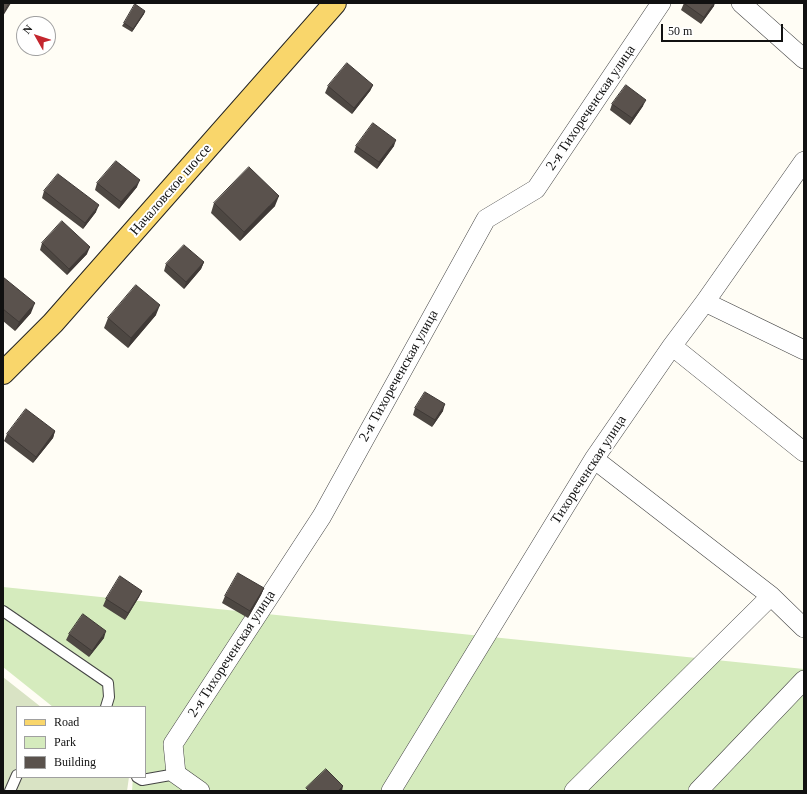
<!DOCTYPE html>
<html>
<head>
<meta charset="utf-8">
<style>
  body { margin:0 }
  #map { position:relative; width:807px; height:794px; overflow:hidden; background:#fffdf5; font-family:Georgia,serif }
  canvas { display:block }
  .frame { position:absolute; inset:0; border:4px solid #111; pointer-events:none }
  .legend { position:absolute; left:16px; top:706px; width:130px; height:72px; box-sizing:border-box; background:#fff; border:1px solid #a0a0a0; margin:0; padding:5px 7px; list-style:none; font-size:12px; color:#111 }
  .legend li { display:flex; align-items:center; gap:8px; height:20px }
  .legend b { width:20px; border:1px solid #a0a0a0 }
  .north { position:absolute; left:16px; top:16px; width:40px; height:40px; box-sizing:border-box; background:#fff; border:1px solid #a0a0a0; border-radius:50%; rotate:309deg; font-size:11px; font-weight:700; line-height:16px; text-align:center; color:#111 }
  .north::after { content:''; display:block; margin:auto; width:14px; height:18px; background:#c4262e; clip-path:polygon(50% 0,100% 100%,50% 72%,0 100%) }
  .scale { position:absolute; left:661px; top:24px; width:122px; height:18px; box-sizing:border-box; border:2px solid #111; border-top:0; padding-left:5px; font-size:12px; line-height:14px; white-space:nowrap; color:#111; -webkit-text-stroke:3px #fff; paint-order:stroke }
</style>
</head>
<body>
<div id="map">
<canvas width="807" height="794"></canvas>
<div class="frame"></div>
<ul class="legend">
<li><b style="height:5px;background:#f9d66b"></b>Road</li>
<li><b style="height:11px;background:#d5ebbd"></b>Park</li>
<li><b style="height:11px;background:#5a524d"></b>Building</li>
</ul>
<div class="north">N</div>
<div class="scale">50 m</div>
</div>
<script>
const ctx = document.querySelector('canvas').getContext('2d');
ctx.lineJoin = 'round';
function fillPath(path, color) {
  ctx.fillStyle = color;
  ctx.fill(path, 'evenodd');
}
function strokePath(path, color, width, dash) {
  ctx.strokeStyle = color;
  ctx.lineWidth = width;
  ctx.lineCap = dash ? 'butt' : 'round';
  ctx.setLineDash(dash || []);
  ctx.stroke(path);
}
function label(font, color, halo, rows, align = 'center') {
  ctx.font = font + ' Georgia,serif';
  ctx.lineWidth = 4;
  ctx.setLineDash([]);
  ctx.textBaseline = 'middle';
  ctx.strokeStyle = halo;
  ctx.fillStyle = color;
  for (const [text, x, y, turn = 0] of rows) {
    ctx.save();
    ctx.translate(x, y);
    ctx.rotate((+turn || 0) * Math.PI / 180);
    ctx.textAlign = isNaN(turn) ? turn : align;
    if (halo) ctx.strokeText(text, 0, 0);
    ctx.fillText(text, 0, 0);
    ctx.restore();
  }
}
const green = new Path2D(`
  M3,587L804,669V791H132L133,777H145V707H53L3,667Z`);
const cemetery = new Path2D(`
  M3,677L41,707H17V777H129L127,791H3Z`);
const service = new Path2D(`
  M3,611L108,683L109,697L106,707
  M137,777L142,780L176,774
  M10,791L17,775`);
const minor = new Path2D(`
  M741,3L804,59
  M705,302L804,350
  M672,346L804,452
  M594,459L771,596L804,628
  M200,791L176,774L173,744L322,516L486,219L536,189L661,3
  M391,791L594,459L672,346L705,302L804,161
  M574,791L771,596
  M698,791L804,680`);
const primary = new Path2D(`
  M3,373L53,323L335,3`);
const wall = new Path2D(`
  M684,3L714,6L701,24L681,10Z
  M145,11L144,14L132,32L122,26L124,23Z
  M373,85L370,91L352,114L325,93L328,86Z
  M612,104L643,106L630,125L610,110Z
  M356,146H394L377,169L354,152Z
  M97,183L137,187L119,209L95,190Z
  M44,191L96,212L83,229L42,198Z
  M214,203L275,206L240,241L211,213Z
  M42,243L87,254L67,275L40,250Z
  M204,262L201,269L184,289L164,271L166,264Z
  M3,277L31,313L15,331L3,321Z
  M156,315L128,348L104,328L108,318Z
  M415,408L443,411L432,427L413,415Z
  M55,431L53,438L33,463L4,441L7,434Z
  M264,588L261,595L248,618L222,603L225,596Z
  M142,591L139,597L125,620L103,606L106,599Z
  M69,634L104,638L89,657L66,640Z`);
const shadedWall = new Path2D(`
  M9,3H11L3,16L4,12Z
  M714,3H715L714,6L701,24L704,17Z
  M145,11L144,14L132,32L133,29Z
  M373,85L370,91L352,114L354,108Z
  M646,100L643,106L630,125L632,118Z
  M396,140L394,146L377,169L379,162Z
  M140,180L137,187L119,209L121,202Z
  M279,196L275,206L240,241L244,232Z
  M99,205L96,212L83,229L85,223Z
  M90,247L87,254L67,275L69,269Z
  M204,262L201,269L184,289L186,282Z
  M35,303L31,313L15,331L19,322Z
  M160,305L156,315L128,348L131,338Z
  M445,404L443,411L432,427L435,420Z
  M55,431L53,438L33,463L36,457Z
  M264,588L261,595L248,618L250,611Z
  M142,591L139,597L125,620L128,613Z
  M106,631L104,638L89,657L92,651Z
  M343,786L342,791H338Z`);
const building = new Path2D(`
  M3,3H9L4,12L3,11Z
  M684,3H714L704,17Z
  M135,4L145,11L133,29L124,23Z
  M347,63L373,85L354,108L328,86Z
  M626,85L646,100L632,118L612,104Z
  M373,123L396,140L379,162L356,146Z
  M116,161L140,180L121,202L97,183Z
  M249,167L279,196L244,232L214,203Z
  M58,174L99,205L85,223L44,191Z
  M62,221L90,247L69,269L42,243Z
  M184,245L204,262L186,282L166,264Z
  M3,277L35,303L19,322L3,309Z
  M136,285L160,305L131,338L108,318Z
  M425,392L445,404L435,420L415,408Z
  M26,409L55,431L36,457L7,434Z
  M238,573L264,588L250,611L225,596Z
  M120,576L142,591L128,613L106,599Z
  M83,614L106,631L92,651L69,634Z
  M326,769L343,786L338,791H309L306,788Z`);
const streetNames = [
  ["2-я Тихореченская улица",591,108,-56],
  ["Началовское шоссе",171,190,-49],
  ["2-я Тихореченская улица",399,376,-61],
  ["Тихореченская улица",589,470,-57],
  ["2-я Тихореченская улица",232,654,-57]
];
fillPath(green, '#d5ebbd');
fillPath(cemetery, '#d9e3c4');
strokePath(service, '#444', 12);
strokePath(minor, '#444', 20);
strokePath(primary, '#222', 24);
strokePath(service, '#fff', 10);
strokePath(minor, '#fff', 19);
strokePath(primary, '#f9d66b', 22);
fillPath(wall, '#4d4742');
fillPath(shadedWall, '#3f3936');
fillPath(building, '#5a524d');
strokePath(building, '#3f3936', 1);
label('14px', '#111', '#fff', streetNames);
</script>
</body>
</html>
